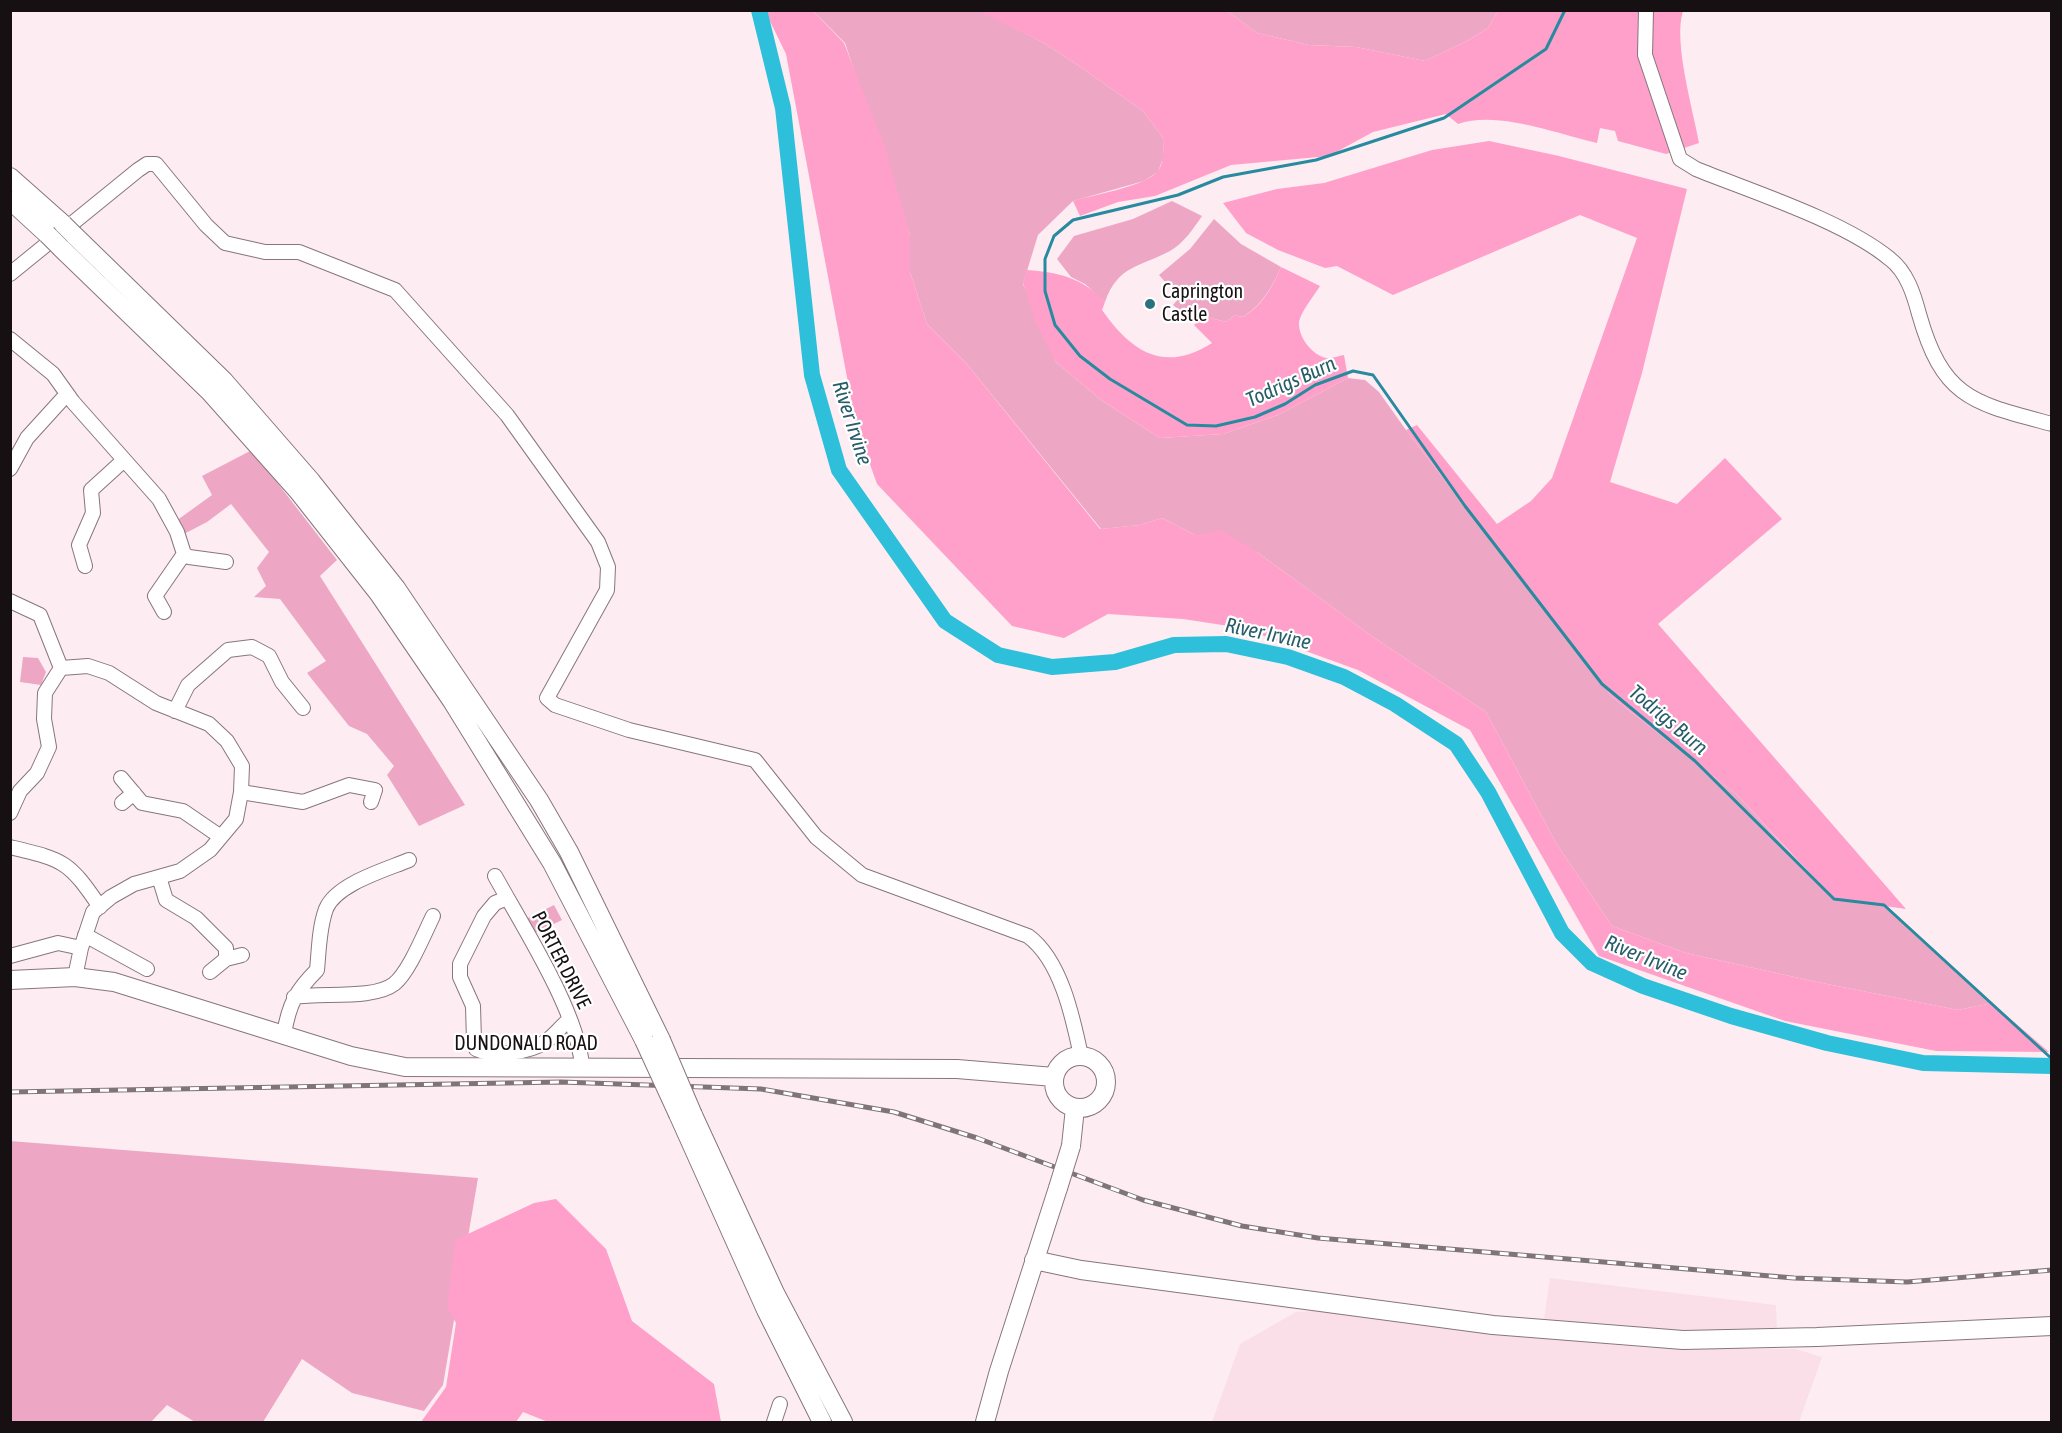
<!DOCTYPE html>
<html>
<head>
<meta charset="utf-8">
<style>
  body { margin:0 }
  #map { position:relative; width:2062px; height:1433px; overflow:hidden; background:#fdedf3; font-family:"Asap Condensed",sans-serif }
  canvas { display:block }
  .frame { position:absolute; inset:0; border:12px solid #161012; pointer-events:none }
</style>
</head>
<body>
<div id="map">
<canvas width="2062" height="1433"></canvas>
<div class="frame"></div>
</div>
<script>
const ctx = document.querySelector('canvas').getContext('2d');
ctx.lineJoin = 'round';
function fillPath(path, color) {
  ctx.fillStyle = color;
  ctx.fill(path, 'evenodd');
}
function strokePath(path, color, width, dash) {
  ctx.strokeStyle = color;
  ctx.lineWidth = width;
  ctx.lineCap = dash ? 'butt' : 'round';
  ctx.setLineDash(dash || []);
  ctx.stroke(path);
}
function label(font, color, halo, rows, align = 'center') {
  ctx.font = font + ' "Asap Condensed",sans-serif';
  ctx.lineWidth = 4.5;
  ctx.setLineDash([]);
  ctx.textBaseline = 'middle';
  ctx.strokeStyle = halo;
  ctx.fillStyle = color;
  for (const [text, x, y, turn = 0] of rows) {
    ctx.save();
    ctx.translate(x, y);
    ctx.rotate((+turn || 0) * Math.PI / 180);
    ctx.textAlign = isNaN(turn) ? turn : align;
    if (halo) ctx.strokeText(text, 0, 0);
    ctx.fillText(text, 0, 0);
    ctx.restore();
  }
}
const built = new Path2D(`
  M1550,1278L1776,1305L1777,1328L1656,1333L1544,1319Z
  M1329,1310L1509,1335L1650,1348L1796,1349L1822,1357L1799,1422H1212L1240,1344L1296,1312Z`);
const green = new Path2D(`
  M979,10L1044,43L1082,68L1143,111L1164,139L1163,158L1158,172L1144,181L1073,201L1038,235L1023,284L1056,362L1101,400L1160,438L1223,434L1278,415L1348,378L1365,380L1379,392L1406,430L1612,697L1737,795L1833,899L1884,905L1992,1003L1958,1010L1817,982L1686,953L1612,926L1556,843L1486,712L1373,637L1257,552L1195,535L1162,518L1140,525L1101,529L966,363L927,324L910,272V234L845,43L813,11Z
  M1227,11H1498L1488,28L1467,41L1425,61L1356,47L1309,45L1257,33Z
  M1172,201L1202,216C1193,229 1184,243 1170,251C1140,267 1118,265 1105,302L1085,284L1071,277L1057,259L1074,236L1133,219Z
  M1214,219L1241,244L1281,267C1273,286 1260,308 1242,317L1235,315L1226,322L1203,316L1192,308L1185,315L1173,305L1179,298L1159,275L1190,249Z
  M252,450L337,560L320,576L465,805L419,826L387,775L394,766L367,734L349,726L307,673L326,661L280,599L254,597L266,586L257,568L269,552L231,504L207,522L182,535L176,521L212,495L202,476Z
  M23,657L38,658L46,672L41,685L20,682Z
  M554,905L562,920L531,935L524,920Z
  M10,1141L478,1178L443,1385L424,1411L352,1393L302,1359L263,1422H195L167,1405L151,1422H11Z`);
const forest = new Path2D(`
  M765,11H813L844,43L884,144L910,234V272L927,324L966,363L1100,529L1140,525L1162,518L1195,535L1221,530L1257,552L1373,637L1486,712L1556,843L1612,926L1686,953L1817,982L1958,1010L1992,1003L2049,1052L1936,1051L1785,1021L1599,956L1470,730L1358,670L1242,628L1183,619L1108,614L1064,638L1012,626L877,484L856,425L786,54Z
  M979,11H1227L1257,33L1309,45L1356,47L1425,61L1467,41L1488,28L1498,11H1683C1673,42 1693,109 1699,143L1666,154L1618,141L1615,131L1600,128L1597,143C1558,134 1497,110 1458,124L1446,114L1373,132L1329,156L1231,165L1155,196L1118,202L1080,216L1073,201C1092,195 1147,186 1158,171C1164,163 1163,149 1164,139L1143,111L1082,68L1044,43Z
  M1489,141L1559,156L1687,189L1642,373L1610,482L1677,504L1725,458L1782,519L1658,624L1906,909L1834,899L1737,795L1612,697L1406,430L1417,425L1497,524L1531,501L1552,478L1637,238L1580,215L1393,295L1337,266L1325,268L1278,250L1246,233L1223,203L1277,189L1324,183L1432,150Z
  M1281,267L1320,286C1314,296 1301,311 1299,322C1298,337 1312,355 1326,358C1331,359 1338,356 1344,355L1348,378L1278,415L1223,434L1160,438L1101,400L1056,362L1036,324L1023,283L1027,270C1058,272 1083,278 1105,302L1102,310C1131,351 1163,374 1212,343L1194,325L1203,316L1226,322L1235,315L1242,317C1261,308 1273,286 1281,267Z
  M556,1199L606,1249L632,1321L714,1384L721,1422H548L523,1412L516,1422H421L446,1387L456,1323L447,1307L455,1240L534,1203Z`);
const stream = new Path2D(`
  M1565,10L1546,49L1444,118L1316,160L1223,177L1178,195L1073,220L1054,236L1045,259V291L1055,325L1080,356L1110,379L1187,425L1216,426L1255,417L1285,404L1315,385L1353,371L1373,375L1465,506L1602,684L1695,761L1834,899L1884,905L2052,1059`);
const river = new Path2D(`
  M759,10L783,108L812,375L839,470L945,621L998,655L1052,667L1115,662L1174,645L1226,644L1288,657L1344,677L1395,704L1456,744L1488,792L1562,933L1592,963L1643,986L1731,1016L1827,1043L1923,1063L2052,1066`);
const minor = new Path2D(`
  M1646,10L1645,55L1680,159L1696,169C1753,192 1844,221 1890,259C1907,272 1914,295 1919,314C1943,399 1973,403 2052,424
  M10,274L138,170L147,164H156L206,225L225,243L265,252H299L395,290L507,415L598,542L608,567L607,590L547,698L555,705L629,730L755,760L816,837L862,875L1028,936C1061,960 1073,1018 1081,1056
  M10,339L53,374L73,402L159,499L177,532L184,554L189,557L226,562
  M10,469L27,438L67,394
  M85,566L79,545L93,513L91,490L124,460
  M10,601L40,615L61,668
  M164,612L155,596L184,554
  M175,711L188,685L228,650L252,647L269,656L282,682L303,708
  M121,778L142,803L183,811L221,837
  M241,792L303,802L349,785L375,790L371,802
  M122,803L134,793
  M10,813L20,791L37,773L49,747L44,719L45,693L61,668L88,666L109,673L156,703L209,724L227,741L242,766L241,792L236,819L210,850L180,871L134,884L111,897L93,912L81,948L75,977
  M10,847C64,860 68,860 100,907
  M495,876C522,925 578,1012 582,1066
  M159,877L166,900L196,918L226,948V959L210,972
  M507,898L495,903L484,916L460,964V977L473,1006L474,1041L476,1049C494,1057 529,1053 545,1042C554,1036 561,1026 570,1019
  M85,935L147,969
  M10,956L58,943L81,948
  M226,959L242,955
  M294,997C321,992 373,1000 394,984C409,972 424,934 433,916
  M284,1034C289,1004 296,991 317,970C319,950 319,928 326,909C336,884 385,870 409,860
  M774,1422L780,1404`);
const major = new Path2D(`
  M10,177L63,224
  M10,200L47,234
  M74,235L224,381L311,481L396,588L539,800L569,852L661,1040
  M61,248L210,392L298,491L379,594L452,701L552,863L644,1040
  M10,980L75,977L114,982L351,1056L405,1067L957,1069L1054,1077
  M1054 1082a26 26 0 1 1 52 0a26 26 0 1 1-52 0Z
  M678,1114L766,1310L822,1422
  M693,1115L775,1293L843,1422
  M1071,1146L1075,1108
  M1034,1260L1081,1270L1493,1325L1683,1340L1817,1337L2052,1326
  M985,1422L999,1371L1058,1188`);
const rail = new Path2D(`
  M10,1092L561,1082L761,1089L894,1112L977,1138L1143,1200L1242,1226L1318,1238L1794,1278L1907,1282L2052,1270`);
const majorBridge = new Path2D(`
  M63,224L74,235
  M47,234L61,248
  M644,1040L678,1114
  M661,1040L693,1115
  M1058,1188L1071,1146`);
const markers = [
  [1150,304,6,"#2c7180"]
];
const poiNames = [
  ["Caprington",1162,292],
  ["Castle",1162,315]
];
const streetNames = [
  ["PORTER DRIVE",561,960,63],
  ["DUNDONALD ROAD",526,1044]
];
const waterNames = [
  ["Todrigs Burn",1291,382,-24],
  ["River Irvine",852,423,72],
  ["River Irvine",1268,634,12],
  ["Todrigs Burn",1668,720,40],
  ["River Irvine",1646,958,22]
];
fillPath(built, '#fadfe9');
fillPath(green, '#eda7c4');
fillPath(forest, '#fea0c9');
strokePath(stream, '#278a9f', 3);
strokePath(river, '#2ebfdb', 16);
strokePath(minor, '#87767d', 16);
strokePath(major, '#87767d', 20);
strokePath(minor, '#fff', 14);
strokePath(major, '#fff', 18);
strokePath(rail, '#7f7478', 5);
strokePath(rail, '#fff', 3, [9]);
strokePath(majorBridge, '#87767d', 20, []);
strokePath(majorBridge, '#fff', 18);
for (const [x, y, r, color] of markers) {
  const dot = new Path2D();
  dot.arc(x, y, r, 0, 2 * Math.PI);
  ctx.fillStyle = color;
  ctx.fill(dot);
  strokePath(dot, '#fff', 2);
}
label('20px', '#161012', '#fff', poiNames, 'left');
label('20px', '#161012', '#fff', streetNames);
label('italic 21px', '#275e6a', '#fff', waterNames);
</script>
</body>
</html>
